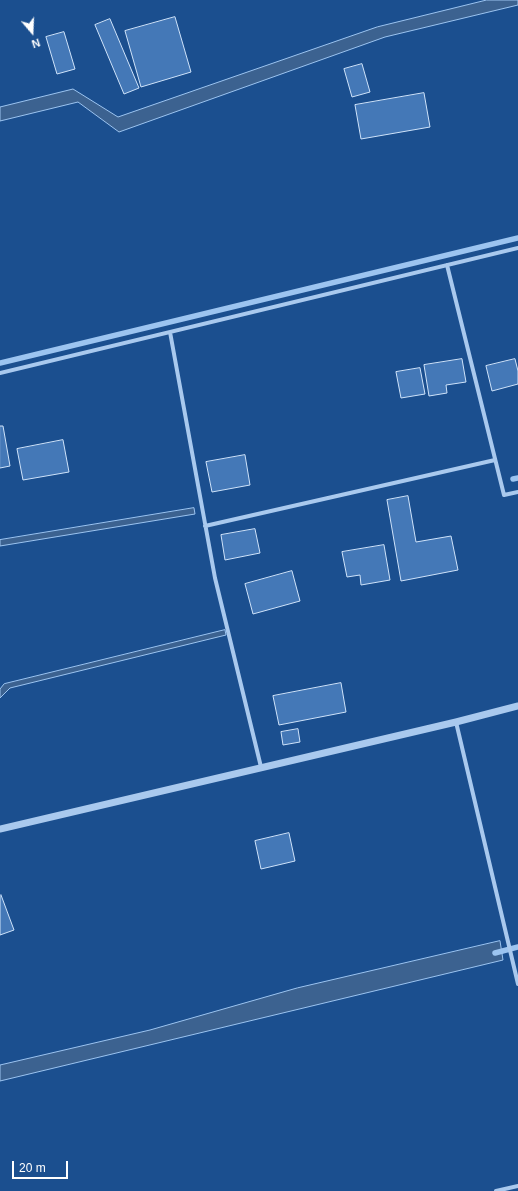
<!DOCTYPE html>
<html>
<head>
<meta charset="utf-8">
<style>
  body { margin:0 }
  #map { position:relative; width:518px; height:1191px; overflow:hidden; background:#1b4f8f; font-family:Arial,sans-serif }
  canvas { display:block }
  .north { position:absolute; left:12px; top:12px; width:40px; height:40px; -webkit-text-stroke:3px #1b4f8f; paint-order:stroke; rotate:161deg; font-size:11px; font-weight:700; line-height:16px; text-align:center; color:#fff }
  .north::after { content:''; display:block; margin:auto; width:14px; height:18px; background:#fff; clip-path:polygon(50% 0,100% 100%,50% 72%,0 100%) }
  .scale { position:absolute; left:12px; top:1161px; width:56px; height:18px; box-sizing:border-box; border:2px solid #fff; border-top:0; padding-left:5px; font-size:12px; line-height:14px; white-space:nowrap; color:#fff; -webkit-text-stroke:3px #1b4f8f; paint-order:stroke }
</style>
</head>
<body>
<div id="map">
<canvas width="518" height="1191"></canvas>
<div class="north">N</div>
<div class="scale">20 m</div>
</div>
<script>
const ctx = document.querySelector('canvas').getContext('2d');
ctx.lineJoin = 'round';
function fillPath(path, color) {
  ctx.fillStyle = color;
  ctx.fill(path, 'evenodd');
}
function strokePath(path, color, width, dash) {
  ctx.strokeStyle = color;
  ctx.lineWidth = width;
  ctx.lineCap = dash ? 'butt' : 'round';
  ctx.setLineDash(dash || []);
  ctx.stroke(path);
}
const water = new Path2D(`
  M487,0H518V5L385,37L119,132L78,102L0,121V107L73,89L118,117L377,27Z
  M194,508L195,514L0,546V540Z
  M225,630L226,635L10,688L0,698V689L4,684Z
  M500,941L503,960L0,1081V1065L150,1030L297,988Z`);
const stream = new Path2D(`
  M0,363L518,238
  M513,479L518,478
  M495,953L518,947`);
const building = new Path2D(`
  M175,17L191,72L141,87L125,31Z
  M110,19L139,88L124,94L95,25Z
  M64,32L75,69L57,74L46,37Z
  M362,64L370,92L352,97L344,69Z
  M424,93L430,127L361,139L355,105Z
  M462,359L466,382L446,385L447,393L429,396L424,365Z
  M515,359L518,371V384L492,391L486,366Z
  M420,368L425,394L401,398L396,372Z
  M0,426H3L10,466L0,468Z
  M63,440L69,472L23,480L17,449Z
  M245,455L250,485L212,492L206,462Z
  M408,496L416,542L451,536L458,570L401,581L387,500Z
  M255,529L260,553L225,560L221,535Z
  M384,545L390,580L361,585L360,575L347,577L342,552Z
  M292,571L300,601L253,614L245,584Z
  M341,683L346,712L279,725L273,696Z
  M298,729L300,742L283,745L281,732Z
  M289,833L295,861L261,869L255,841Z
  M1,895L14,930L0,935V896Z`);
const minor = new Path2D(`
  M447,265L504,495L518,492
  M170,332L215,578L261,767
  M0,373L518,248
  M205,526L495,460
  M456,722L518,984
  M496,1191L518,1186`);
const tertiary = new Path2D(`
  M0,829L456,722L518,706`);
fillPath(water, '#3c6290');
strokePath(water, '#9cc4f0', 1);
strokePath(stream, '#9cc4f0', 5.5);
fillPath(building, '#4478b7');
strokePath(building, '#cfe3fa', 1);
strokePath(minor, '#a9c9ee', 4);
strokePath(tertiary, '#a9c9ee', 7);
</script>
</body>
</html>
